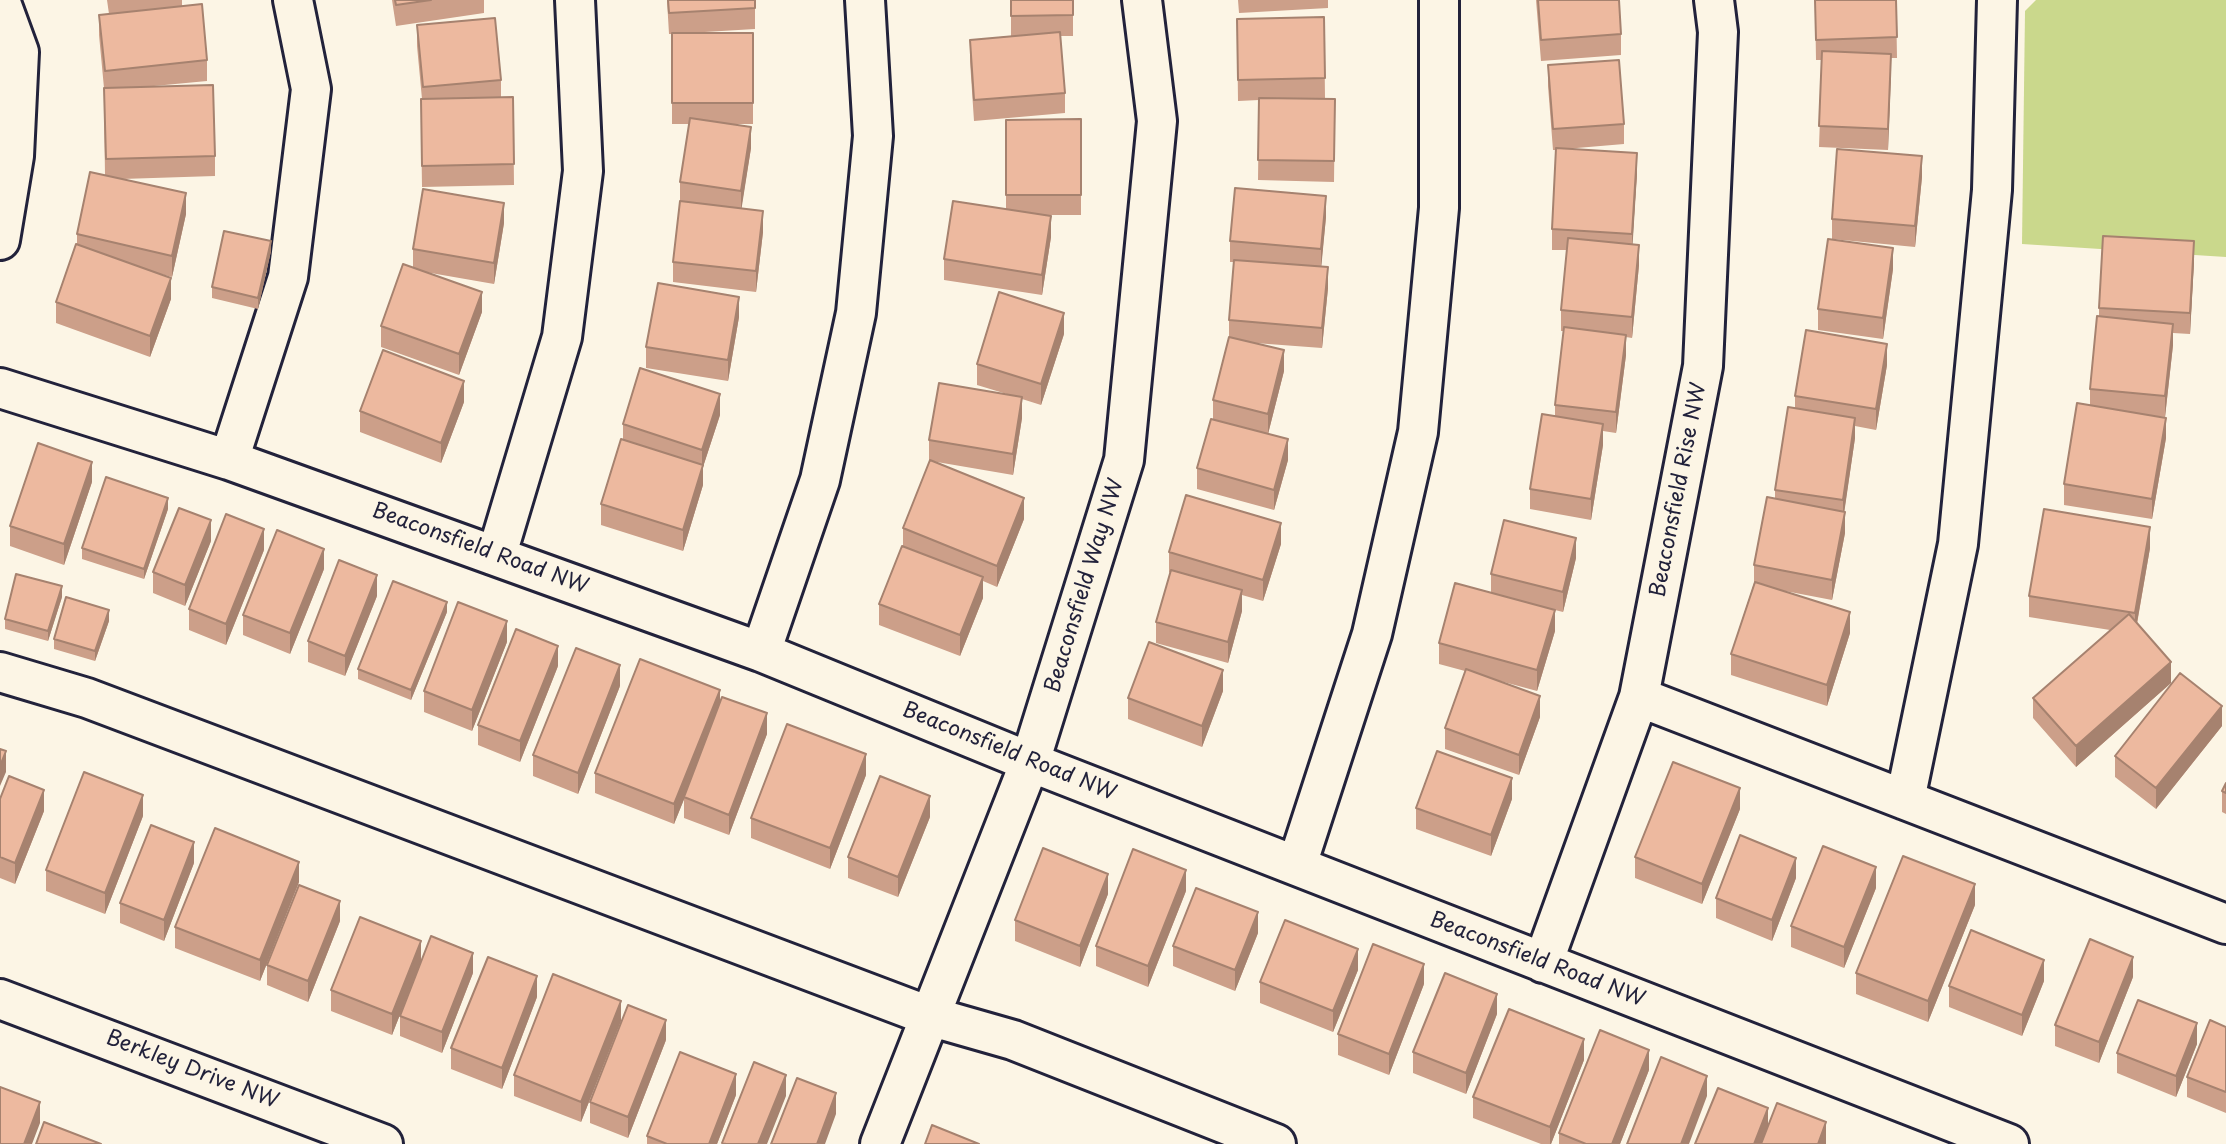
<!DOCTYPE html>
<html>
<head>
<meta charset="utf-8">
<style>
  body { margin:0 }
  canvas { display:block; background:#fcf5e5 }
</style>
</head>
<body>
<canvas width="2226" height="1144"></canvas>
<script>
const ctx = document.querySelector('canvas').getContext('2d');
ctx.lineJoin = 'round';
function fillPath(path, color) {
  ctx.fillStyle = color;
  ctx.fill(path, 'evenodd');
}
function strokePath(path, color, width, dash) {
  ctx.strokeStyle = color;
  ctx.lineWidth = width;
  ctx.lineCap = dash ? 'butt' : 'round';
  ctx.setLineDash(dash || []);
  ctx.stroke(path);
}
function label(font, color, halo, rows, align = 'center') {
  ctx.font = font + ' "Playpen Sans",sans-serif';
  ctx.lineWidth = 6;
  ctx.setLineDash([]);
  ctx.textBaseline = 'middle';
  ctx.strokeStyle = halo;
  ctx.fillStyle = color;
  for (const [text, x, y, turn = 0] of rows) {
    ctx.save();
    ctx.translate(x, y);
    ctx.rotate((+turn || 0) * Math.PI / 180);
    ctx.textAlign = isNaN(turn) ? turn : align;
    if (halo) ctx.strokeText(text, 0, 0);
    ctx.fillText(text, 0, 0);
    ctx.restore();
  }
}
const green = new Path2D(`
  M2036,0H2226V257L2022,244L2025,11Z`);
const minor = new Path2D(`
  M0,240L14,156L19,52L0,0
  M0,388L229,460L761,652L1030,762L2009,1144
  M229,460L288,277L311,89L293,0
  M497,554L562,337L583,171L575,0
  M761,652L820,480L856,313L873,136L865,0
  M0,672L87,698L929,1016L1013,1040L1276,1144
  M1639,697L2226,924
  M1905,800L1958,544L1992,190L1997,0
  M1297,865L1372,634L1418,432L1439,208V0
  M1543,963L1639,697L1703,366L1718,32L1714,0
  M0,999L383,1144
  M880,1144L1030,762L1124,460L1157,121L1142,0`);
const wall = new Path2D(`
  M107,0H182V6L207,60V81L154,86L215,156V176L122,179L186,214L172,277L157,273L171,299L150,357L56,323V302L77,244V234L105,175L104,108V88L99,35V15L109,14Z
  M392,0H484V13L396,26Z
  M667,0H755V29L688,33H753V124H727L751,148L741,209L763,232L756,292L673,282V262L680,202V182L689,124H672V34H669Z
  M1011,0H1073V36H1060L1065,93V113L974,121L970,61V40L1011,36Z
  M1238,0H1328V8L1239,13Z
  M1536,0H1619L1621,34V55L1541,61Z
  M1815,0H1896L1897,58H1891L1888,150L1819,147L1822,60H1816Z
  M1324,17L1325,98L1335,99L1334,182L1258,180L1259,100L1238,101L1237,19Z
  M417,25L501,80V98L513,97L514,185L422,187L421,120L422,99L417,46Z
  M1548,65L1624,124V144L1565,149L1637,174L1632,244L1639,265L1632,338L1626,337V355L1616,433L1603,431V445L1591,520L1530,509V489L1555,416V405L1564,331H1561V310L1567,250H1552V229L1556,150H1553L1548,86Z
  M1081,119V215H1046L1051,237L1042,295L944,280V259L1006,209V120Z
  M1922,177L1915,247L1832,239V219Z
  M1326,217L1321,266L1328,288L1322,348L1255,343L1284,371L1268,434L1288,460L1274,510L1197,489V468L1213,419V400L1229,337V320L1234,262H1230V241Z
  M504,223L494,284L425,272L482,312L459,375L381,347V326L413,268V249Z
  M271,251L258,309L212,298V287Z
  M2194,262L2190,334L2173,333V345L2165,417L2154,416L2166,438L2152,519L2064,505V484L2090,405V389L2099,316V308Z
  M1893,269L1883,339L1818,330V309Z
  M739,317L728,381L646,368V347Z
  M1064,334L1041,405L1022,399V418L1013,475L931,461L1024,519L997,587L983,581V598L960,656L879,625V604L903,546V528L930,461L929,460V440L1010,395L977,385V364Z
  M1887,365L1876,430L1855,426V438L1844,512L1845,533L1832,600L1785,591L1850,633L1827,706L1731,675V654L1754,583V565L1775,499V490L1795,408V396Z
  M464,402L441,463L360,432V411Z
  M720,415L703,467V485L683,551L601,525V504L623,440V424Z
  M92,482L64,565L10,546V526Z
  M168,509L144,579L82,559V548Z
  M211,541L185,606L153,593V572Z
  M1281,544L1263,601L1242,595V611L1228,663L1156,643V622L1170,573L1169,572V552Z
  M2150,548L2137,624L2171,683L2076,767L2033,718V698L2110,630L2029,617V596Z
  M264,550L226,645L189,630V609Z
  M1576,558L1563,612L1555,610V631L1537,691L1489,678L1540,717L1519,775L1445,749V728L1465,671L1439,664V643L1491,593V574Z
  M324,569L290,654L243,635V615Z
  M377,596L345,676L308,662V641Z
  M62,597L48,641L5,629V619Z
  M447,612L411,700L358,679V669Z
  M109,621L95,661L54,649V639Z
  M507,642L472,731L424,712V691Z
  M558,666L520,762L478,745V725Z
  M620,686L578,794L533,776V755Z
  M1223,691L1202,747L1128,719V698Z
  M720,704L767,734L729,835L684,818V799L674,824L595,793V773Z
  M2222,726L2156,809L2115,777V756Z
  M866,775L830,869L751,838V818Z
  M2226,783V814L2222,812V791Z
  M0,799L44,811L15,884L0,878Z
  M1512,799L1491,856L1416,829V808Z
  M1740,809L1702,904L1635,878V857Z
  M143,816L105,914L46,891V870Z
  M930,817L898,897L848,878V857Z
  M194,863L164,941L120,923V903Z
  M1796,878L1772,941L1716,918V898Z
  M299,882L260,981L175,948V927Z
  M1876,888L1844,968L1791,947V926Z
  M1186,891L1148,987L1096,966V946Z
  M1108,894L1080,967L1015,941V920Z
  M1975,905L1928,1022L1856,994V973Z
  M340,921L308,1002L267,985V965Z
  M1258,933L1235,991L1173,966V946Z
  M421,961L392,1035L331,1011V990Z
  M1358,970L1333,1032L1260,1003V982Z
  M473,973L442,1053L400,1036V1016Z
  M2133,977L2099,1063L2055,1046V1025Z
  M2044,981L2022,1036L1949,1007V986Z
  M1424,984L1389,1075L1338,1055V1034Z
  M537,997L502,1089L451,1069V1048Z
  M1497,1014L1466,1094L1413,1073V1052Z
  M621,1021L581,1122L514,1096V1075Z
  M2226,1027V1113L2187,1097V1077Z
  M666,1040L628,1138L590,1123V1102Z
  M2197,1044L2176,1097L2117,1073V1053Z
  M1584,1060L1551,1144H1541L1473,1118V1097Z
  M1649,1070L1620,1144H1559V1133Z
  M736,1095L717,1144H647V1136Z`);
const shadedWall = new Path2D(`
  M1891,54V74L1888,150V129Z
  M751,127V148L741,212V191Z
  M1637,153V174L1632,254V234Z
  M1922,156V177L1915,247V226Z
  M186,193V214L172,277V256Z
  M1326,196V217L1321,270V249Z
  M504,203V223L494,284V263Z
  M763,211V232L756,292V271Z
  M1051,216V237L1042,295V275Z
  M271,241V251L258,309V298Z
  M2194,241V262L2190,334V313Z
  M1639,245V265L1632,338V317Z
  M1893,248V269L1883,339V318Z
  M1328,267V288L1322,348V328Z
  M171,278V299L150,357V336Z
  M482,292V312L459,375V354Z
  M739,297V317L728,381V360Z
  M1064,313V334L1041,405V384Z
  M2173,324V345L2165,417V396Z
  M1626,335V355L1616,433V412Z
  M1887,344V365L1876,430V409Z
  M1284,350V371L1268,434V414Z
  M464,381V402L441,463V443Z
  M720,394V415L703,467V485L683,551V530L702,469V450Z
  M1022,397V418L1013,475V454Z
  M1855,418V438L1843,521V500Z
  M2166,418V438L2152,519V499Z
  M1603,424V445L1591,520V499Z
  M1288,439V460L1274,510V490Z
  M92,462V482L64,565V544Z
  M168,498V509L144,579V569Z
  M1024,498V519L997,587V566Z
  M1845,512V533L1832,600V580Z
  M211,520V541L185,606V585Z
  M1281,523V544L1263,601V580Z
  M2150,527V548L2135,634V613Z
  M264,529V550L226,645V624Z
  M1576,538V558L1563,612V592Z
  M324,549V569L290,654V633Z
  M377,575V596L345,676V656Z
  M983,577V598L960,656V635Z
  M62,586V597L48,641V631Z
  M1242,590V611L1228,663V642Z
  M447,602V612L411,700V690Z
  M109,610V621L95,661V651Z
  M1555,610V631L1537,691V670Z
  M1850,612V633L1827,706V685Z
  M507,621V642L472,731V710Z
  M558,646V666L520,762V741Z
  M2171,662V683L2076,767V746Z
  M620,665V686L578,794V773Z
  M1223,670V691L1202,747V726Z
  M720,690V711L674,824V804Z
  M1540,696V717L1519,775V755Z
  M2222,706V726L2156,809V788Z
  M767,713V734L729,835V815Z
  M6,751V772L0,786V766Z
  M866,754V775L830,869V848Z
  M1512,778V799L1491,856V835Z
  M1740,788V809L1702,904V884Z
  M44,790V811L15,884V863Z
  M143,795V816L105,914V893Z
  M930,796V817L898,897V877Z
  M194,842V863L164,941V920Z
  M1796,858V878L1772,941V920Z
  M299,862V882L260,981V960Z
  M1876,867V888L1844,968V947Z
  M1186,870V891L1148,987V966Z
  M1108,874V894L1080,967V946Z
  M1975,884V905L1928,1022V1001Z
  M340,901V921L308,1002V981Z
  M1258,912V933L1235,991V970Z
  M421,941V961L392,1035V1014Z
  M1358,949V970L1333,1032V1011Z
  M473,953V973L442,1053V1032Z
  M2133,957V977L2099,1063V1042Z
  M2044,960V981L2022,1036V1015Z
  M1424,964V984L1389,1075V1054Z
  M537,976V997L502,1089V1068Z
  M1497,994V1014L1466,1094V1073Z
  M621,1001V1021L581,1122V1102Z
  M666,1020V1040L628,1138V1117Z
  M2197,1023V1044L2176,1097V1076Z
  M1584,1039V1060L1551,1144H1550V1127Z
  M1649,1050V1070L1620,1144H1612Z
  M736,1074V1095L717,1144H709Z
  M786,1075V1096L767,1144H758Z
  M1707,1076V1096L1689,1144H1681Z
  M836,1093V1114L825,1144H817Z
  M40,1102V1123L32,1144H24Z
  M1768,1108V1129L1763,1144H1754Z
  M1826,1122V1144H1818Z`);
const building = new Path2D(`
  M395,0H431L396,5Z
  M668,0H755V8L669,13Z
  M1011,0H1073V15L1011,16Z
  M1538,0H1619L1621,34L1541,40Z
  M1815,0H1896L1897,37L1816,40Z
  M202,4L207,60L105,71L99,15Z
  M1324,17L1325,78L1238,80L1237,19Z
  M495,18L501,80L423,87L417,25Z
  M1060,32L1065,93L974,100L970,40Z
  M672,33H753V103H672Z
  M1822,51L1891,54L1888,129L1819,126Z
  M1619,60L1624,124L1553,129L1548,65Z
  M213,85L215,156L106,159L104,88Z
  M513,97L514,164L422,166L421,99Z
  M1259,98L1335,99L1334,161L1258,160Z
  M690,118L751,127L741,191L680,182Z
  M1081,119V195H1006V120Z
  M1556,148L1637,153L1632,234L1552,229Z
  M1837,149L1922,156L1915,226L1832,219Z
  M90,172L186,193L172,256L77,234Z
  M1235,188L1326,196L1321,249L1230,241Z
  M423,189L504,203L494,263L413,249Z
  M680,201L763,211L756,271L673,262Z
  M953,201L1051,216L1042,275L944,259Z
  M224,231L271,241L258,298L212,287Z
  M2103,236L2194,241L2190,313L2099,308Z
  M1568,238L1639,245L1632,317L1561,310Z
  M1828,239L1893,248L1883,318L1818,309Z
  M76,244L171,278L150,336L56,302Z
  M1234,260L1328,267L1322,328L1229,320Z
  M403,264L482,292L459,354L381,326Z
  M658,283L739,297L728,360L646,347Z
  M999,292L1064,313L1041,384L977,364Z
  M2097,316L2173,324L2165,396L2090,389Z
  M1564,327L1626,335L1616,412L1555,405Z
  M1806,330L1887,344L1876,409L1795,396Z
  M1229,337L1284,350L1268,414L1213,400Z
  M383,350L464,381L441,443L360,411Z
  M640,368L720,394L702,450L623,424Z
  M939,383L1022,397L1013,454L929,440Z
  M2077,403L2166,418L2152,499L2064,484Z
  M1788,407L1855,418L1843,500L1775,490Z
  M1542,414L1603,424L1591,499L1530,489Z
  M1211,419L1288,439L1274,490L1197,468Z
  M621,439L703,465L683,530L601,504Z
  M38,443L92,462L64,544L10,526Z
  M930,460L1024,498L997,566L903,528Z
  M106,477L168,498L144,569L82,548Z
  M1186,495L1281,523L1263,580L1169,552Z
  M1767,497L1845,512L1832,580L1754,565Z
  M179,508L211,520L185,585L153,572Z
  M2044,509L2150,527L2135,613L2029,596Z
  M226,514L264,529L226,624L189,609Z
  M1504,520L1576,538L1563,592L1491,574Z
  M277,530L324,549L290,633L243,615Z
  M902,546L983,577L960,635L879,604Z
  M339,560L377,575L345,656L308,641Z
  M1171,570L1242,590L1228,642L1156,622Z
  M16,574L62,586L48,631L5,619Z
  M393,581L447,602L411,690L358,669Z
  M1755,582L1850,612L1827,685L1731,654Z
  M1455,583L1555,610L1537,670L1439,643Z
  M66,597L109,610L95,651L54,639Z
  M458,602L507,621L472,710L424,691Z
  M2129,614L2171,662L2076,746L2033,698Z
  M516,629L558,646L520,741L478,725Z
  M1149,642L1223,670L1202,726L1128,698Z
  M576,648L620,665L578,773L533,755Z
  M640,659L720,690L674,804L595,773Z
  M1466,669L1540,696L1519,755L1445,728Z
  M2180,673L2222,706L2156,788L2115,756Z
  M722,697L767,713L729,815L684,797Z
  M787,724L866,754L830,848L751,818Z
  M0,749L6,751L0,766Z
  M1437,751L1512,778L1491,835L1416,808Z
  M1673,762L1740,788L1702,884L1635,857Z
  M84,772L143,795L105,893L46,870Z
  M9,776L44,790L15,863L0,857V799Z
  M880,776L930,796L898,877L848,857Z
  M2226,783V793L2222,791Z
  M151,825L194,842L164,920L120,903Z
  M215,828L299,862L260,960L175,927Z
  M1740,835L1796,858L1772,920L1716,898Z
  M1823,846L1876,867L1844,947L1791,926Z
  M1043,848L1108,874L1080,946L1015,920Z
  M1133,849L1186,870L1148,966L1096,946Z
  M1903,856L1975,884L1928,1001L1856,973Z
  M299,885L340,901L308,981L267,965Z
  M1196,888L1258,912L1235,970L1173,946Z
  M360,917L421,941L392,1014L331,990Z
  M1285,920L1358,949L1333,1011L1260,982Z
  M1971,930L2044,960L2022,1015L1949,986Z
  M431,936L473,953L442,1032L400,1016Z
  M2090,939L2133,957L2099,1042L2055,1025Z
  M1373,944L1424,964L1389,1054L1338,1034Z
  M488,957L537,976L502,1068L451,1048Z
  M1445,973L1497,994L1466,1073L1413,1052Z
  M553,974L621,1001L581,1102L514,1075Z
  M2138,1000L2197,1023L2176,1076L2117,1053Z
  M628,1005L666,1020L628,1117L590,1102Z
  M1509,1009L1584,1039L1550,1127L1473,1097Z
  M2210,1020L2226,1027V1092L2187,1077Z
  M1600,1030L1649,1050L1612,1144H1586L1559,1133Z
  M680,1052L736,1074L709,1144H667L647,1136Z
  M1661,1057L1707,1076L1681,1144H1627Z
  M754,1062L786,1075L758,1144H726L722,1143Z
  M797,1078L836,1093L817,1144H771Z
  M0,1087L40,1102L24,1144H0Z
  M1718,1088L1768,1108L1754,1144H1695Z
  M1777,1103L1826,1122L1818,1144H1761Z
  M44,1122L101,1144H36Z
  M932,1125L979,1144H925Z`);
const streetNames = [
  ["Beaconsfield Rise NW",1679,490,-79],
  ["Beaconsfield Road NW",480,549,20],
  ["Beaconsfield Way NW",1085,586,-73],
  ["Beaconsfield Road NW",1009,752,22],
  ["Beaconsfield Road NW",1537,960,21],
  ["Berkley Drive NW",192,1070,21]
];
fillPath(green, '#cad88c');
strokePath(minor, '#22223b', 44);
strokePath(minor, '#fcf5e5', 38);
fillPath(wall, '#cc9f89');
fillPath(shadedWall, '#a6826f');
fillPath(building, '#edb99f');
strokePath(building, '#a6826f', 2);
label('21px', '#22223b', '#fcf5e5', streetNames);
</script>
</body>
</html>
